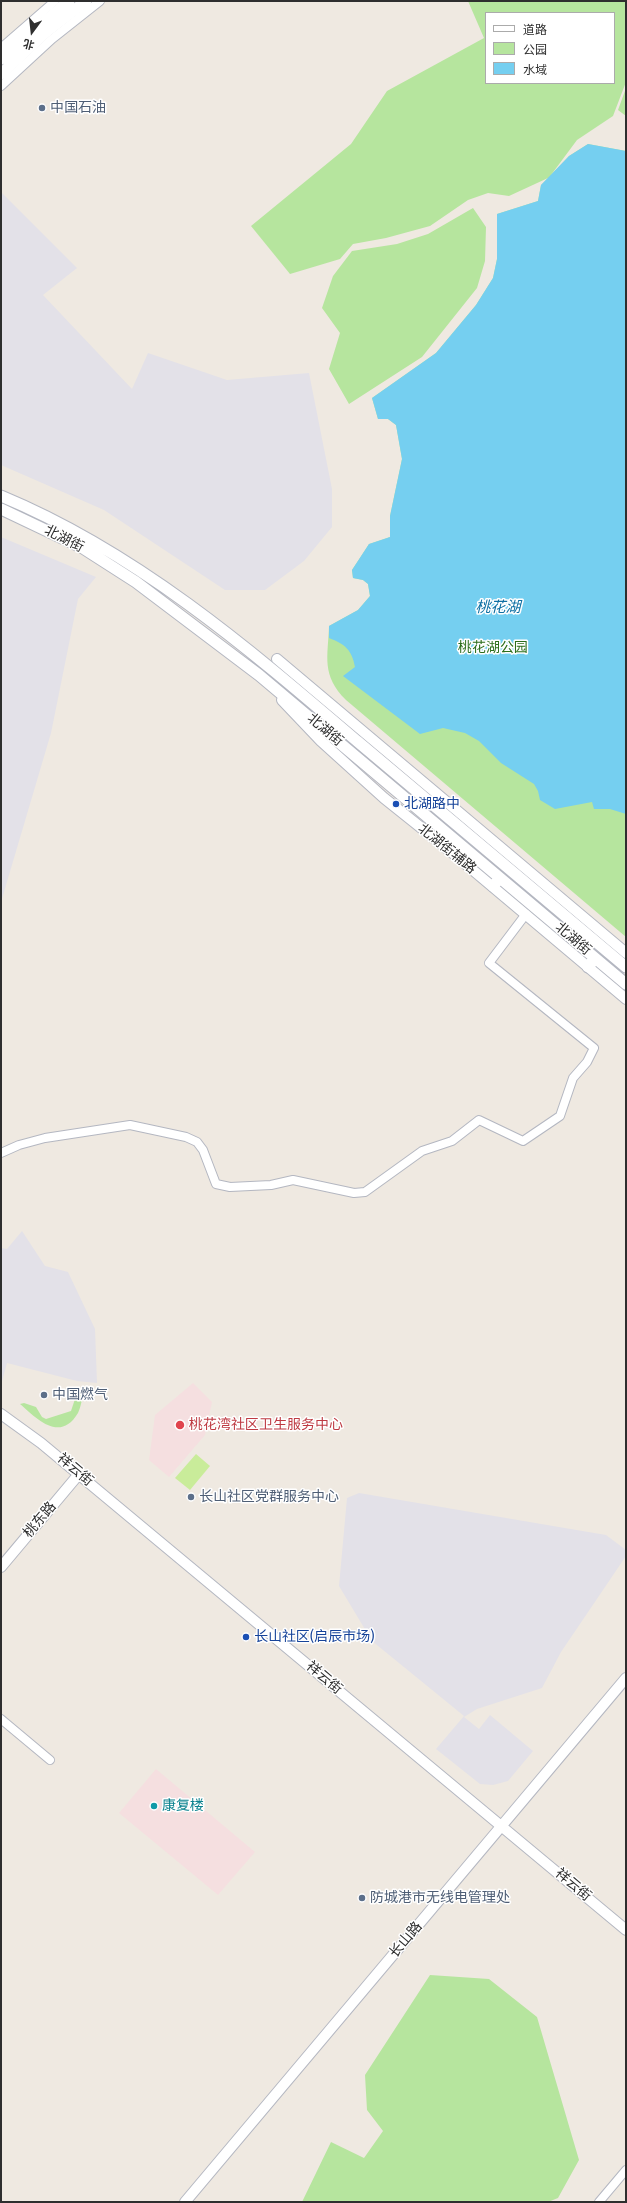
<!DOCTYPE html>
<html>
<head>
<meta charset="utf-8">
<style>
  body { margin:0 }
  #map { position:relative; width:627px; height:2203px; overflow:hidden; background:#efe9e1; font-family:"Fira Sans Condensed","Noto Sans SC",sans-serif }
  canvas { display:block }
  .frame { position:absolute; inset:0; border:2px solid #2e2e2e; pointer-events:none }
  .legend { position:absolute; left:485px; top:12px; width:130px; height:72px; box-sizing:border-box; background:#fff; border:1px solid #ababab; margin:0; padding:5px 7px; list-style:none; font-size:12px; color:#2e2e2e }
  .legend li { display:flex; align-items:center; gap:8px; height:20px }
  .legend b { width:20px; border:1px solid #ababab }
  .north { position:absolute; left:12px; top:12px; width:40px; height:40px; -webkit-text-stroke:3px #fff; paint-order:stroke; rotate:195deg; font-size:11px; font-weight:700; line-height:16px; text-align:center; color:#2e2e2e }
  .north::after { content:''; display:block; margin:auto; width:14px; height:18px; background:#2e2e2e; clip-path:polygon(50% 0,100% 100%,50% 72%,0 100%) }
</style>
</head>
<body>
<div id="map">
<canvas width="627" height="2203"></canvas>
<div class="frame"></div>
<ul class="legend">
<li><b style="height:5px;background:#fff"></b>道路</li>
<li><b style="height:11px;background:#b6e59e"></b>公园</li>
<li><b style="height:11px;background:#75cff0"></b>水域</li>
</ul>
<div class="north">北</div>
</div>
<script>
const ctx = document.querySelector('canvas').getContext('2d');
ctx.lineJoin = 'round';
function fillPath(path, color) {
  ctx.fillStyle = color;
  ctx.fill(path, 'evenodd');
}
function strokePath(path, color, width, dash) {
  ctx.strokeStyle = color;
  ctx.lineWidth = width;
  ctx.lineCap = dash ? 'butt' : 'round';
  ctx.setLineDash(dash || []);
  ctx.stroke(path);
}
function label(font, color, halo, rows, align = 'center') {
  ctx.font = font + ' "Fira Sans Condensed","Noto Sans SC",sans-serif';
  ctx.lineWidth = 3;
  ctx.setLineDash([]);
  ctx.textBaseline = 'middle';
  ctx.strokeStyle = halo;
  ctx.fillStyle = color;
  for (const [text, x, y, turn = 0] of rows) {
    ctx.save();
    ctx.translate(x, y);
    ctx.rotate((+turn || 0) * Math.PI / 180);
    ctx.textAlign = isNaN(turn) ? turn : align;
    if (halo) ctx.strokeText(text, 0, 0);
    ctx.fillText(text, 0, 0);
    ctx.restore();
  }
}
const industrial = new Path2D(`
  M1,192L77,268L43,295L132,389L148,353L227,380L309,373L332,489V527L304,561L265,590H225L104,510L1,465Z
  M1,537L96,577L78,599L51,733L1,902Z
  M22,1231L45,1266L68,1272L95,1329L97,1383L77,1381L7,1363L1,1385V1248L7,1249Z
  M359,1493L606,1535L626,1550V1556L561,1652L542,1688L477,1709L464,1717L479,1729L490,1715L533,1751L508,1781L493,1785L480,1784L436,1749L464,1716L372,1641L339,1586L347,1498Z`);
const medical = new Path2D(`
  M193,1383L212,1402L205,1435L169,1477L149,1460L155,1415Z
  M156,1769L255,1852L218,1895L119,1813Z`);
const green = new Path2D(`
  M468,1H626V82L613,116L577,140L551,175L569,156L588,144L626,151V937L346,700C321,675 328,657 329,626L358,610L370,596L368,584L363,580L353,578L352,570L369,544L390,537V516L402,459L396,425L388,419H378L372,398L436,353L476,305L493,278L497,259V214L538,201L541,185L548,178L509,196L488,193L468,200L430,226L386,238L353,244L340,259L290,274L251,226L351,144L387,91L484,38ZM486,13H614V83H486Z
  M626,88V116L618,110Z
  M473,208L486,227L485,261L477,288L422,357L349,404L329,369L340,333L322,308L333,276L352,251L397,244L428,234Z
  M84,1392C82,1398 81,1407 78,1413C60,1443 37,1419 20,1404L24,1403L36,1407L42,1417L46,1419L71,1411L77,1393Z
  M430,1975L489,1979L537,2017L579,2160L558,2198L548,2202H302L331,2142L364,2158L383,2131L367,2110L365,2075Z`);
const pitch = new Path2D(`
  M196,1454L210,1466L190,1490L175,1478Z`);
const water = new Path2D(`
  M588,144L626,151V814L610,809H594L592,802L555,809L540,800L538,791L534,784L501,763L479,741L465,733L443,728L420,734L343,676L355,667C352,650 345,644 329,638V626L358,610L370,596L368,584L363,580L353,578L352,570L369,544L390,537V516L402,459L396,425L388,419H378L372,398L436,353L476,305L493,278L497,259V214L538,201L541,185L569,156Z`);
const minor = new Path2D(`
  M1,48L55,1
  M1,86L52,39L100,1
  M1,1153L19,1145L45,1138L130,1125L186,1137L197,1142L203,1150L216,1184L230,1187L271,1185L293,1180L354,1193L365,1192L422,1151L452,1141L479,1120L523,1141L560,1116L573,1078L587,1062L594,1048L489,963L526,914
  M1,1719L50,1760
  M599,2202L626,2170`);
const tertiary = new Path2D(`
  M277,659L626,953
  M282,700L321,741L384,798L449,850L626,999
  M1,1414L41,1443L626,1930
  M1,1567L79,1474
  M185,2202L626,1678`);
const secondary = new Path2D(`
  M1,59L69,1
  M1,74L46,32L86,1
  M1,496C136,552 247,647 357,741C447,816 536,892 626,967
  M1,509L83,548L136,582L259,675L626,984
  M493,886L500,878
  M588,967L595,958`);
const markers = [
  [42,108,4,"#5c6f8a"],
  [396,804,4,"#1a4fb4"],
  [44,1395,4,"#5c6f8a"],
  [180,1425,5,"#e0444e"],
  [191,1497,4,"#5c6f8a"],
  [246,1637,4,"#1a4fb4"],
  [154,1806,4,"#0f9aa8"],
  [362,1898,4,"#5c6f8a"]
];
const serviceNames = [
  ["中国石油",50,108],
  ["中国燃气",52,1395],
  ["长山社区党群服务中心",199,1497],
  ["防城港市无线电管理处",370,1898]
];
const streetNames = [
  ["北湖街",64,539,27],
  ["北湖街",325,730,40],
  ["北湖街辅路",447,849,39],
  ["北湖街",573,939,40],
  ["祥云街",75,1470,40],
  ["桃东路",40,1520,-50],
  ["祥云街",324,1678,40],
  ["祥云街",573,1885,40],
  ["长山路",406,1940,-50]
];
const parkNames = [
  ["桃花湖公园",493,648]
];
const transitNames = [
  ["北湖路中",404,804],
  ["长山社区(启辰市场)",254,1637]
];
const healthNames = [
  ["桃花湾社区卫生服务中心",189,1425]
];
const cultureNames = [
  ["康复楼",162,1806]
];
const waterNames = [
  ["桃花湖",498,608]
];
fillPath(industrial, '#e3e1e8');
fillPath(medical, '#f5dfe0');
fillPath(green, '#b6e59e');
fillPath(pitch, '#c9ec9a');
fillPath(water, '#75cff0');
strokePath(minor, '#b4b7c1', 10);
strokePath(tertiary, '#b4b7c1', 12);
strokePath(secondary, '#b4b7c1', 13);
strokePath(minor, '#fff', 8);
strokePath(tertiary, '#fff', 10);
strokePath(secondary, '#fff', 11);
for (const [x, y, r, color] of markers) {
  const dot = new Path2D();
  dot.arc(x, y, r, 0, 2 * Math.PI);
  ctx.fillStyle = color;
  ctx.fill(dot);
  strokePath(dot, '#fff', 1.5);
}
label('14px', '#4e5e75', '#fff', serviceNames, 'left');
label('14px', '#2e2e2e', '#fff', streetNames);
label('14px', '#2c6e1b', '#fff', parkNames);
label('14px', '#164399', '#fff', transitNames, 'left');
label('14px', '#be3a42', '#fff', healthNames, 'left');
label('14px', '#0d838f', '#fff', cultureNames, 'left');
label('italic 15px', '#0d6fa3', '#fff', waterNames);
</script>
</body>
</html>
